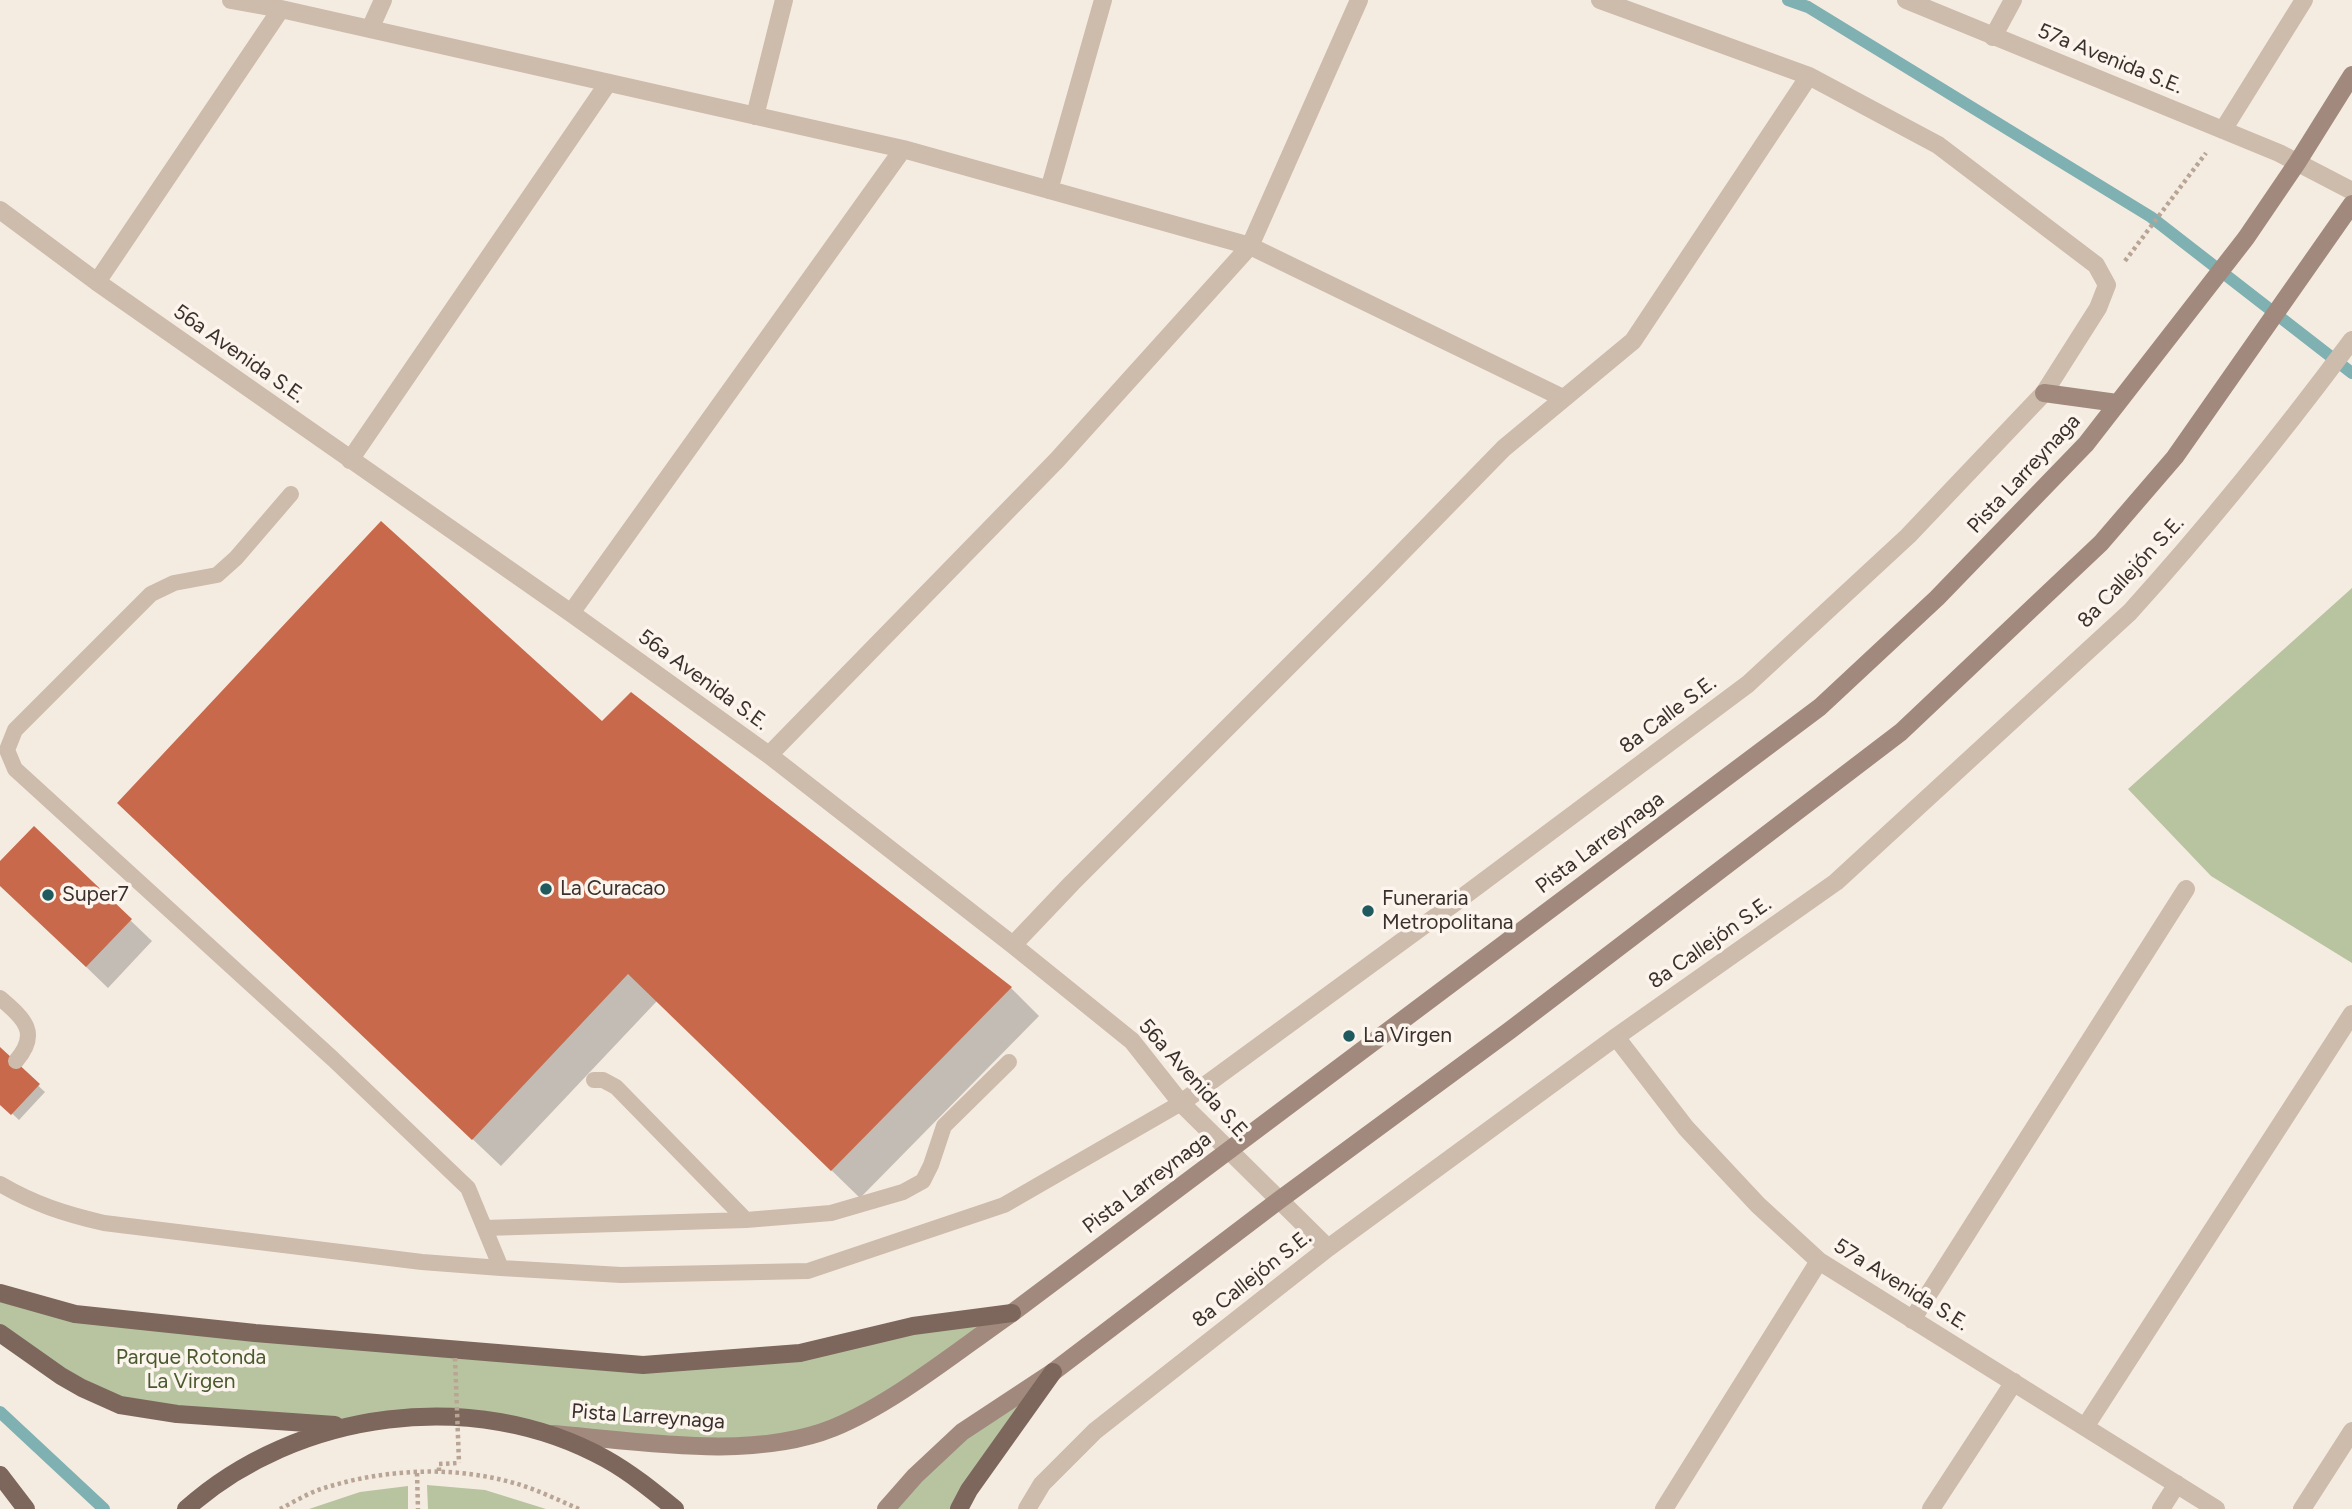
<!DOCTYPE html>
<html>
<head>
<meta charset="utf-8">
<style>
  body { margin:0 }
  canvas { display:block; background:#f4ebe1 }
</style>
</head>
<body>
<canvas width="2352" height="1509"></canvas>
<script>
const ctx = document.querySelector('canvas').getContext('2d');
ctx.lineJoin = 'round';
function fillPath(path, color) {
  ctx.fillStyle = color;
  ctx.fill(path, 'evenodd');
}
function strokePath(path, color, width, dash) {
  ctx.strokeStyle = color;
  ctx.lineWidth = width;
  ctx.lineCap = dash ? 'butt' : 'round';
  ctx.setLineDash(dash || []);
  ctx.stroke(path);
}
function label(font, color, halo, rows, align = 'center') {
  ctx.font = font + ' Figtree,sans-serif';
  ctx.lineWidth = 7;
  ctx.setLineDash([]);
  ctx.textBaseline = 'middle';
  ctx.strokeStyle = halo;
  ctx.fillStyle = color;
  for (const [text, x, y, turn = 0] of rows) {
    ctx.save();
    ctx.translate(x, y);
    ctx.rotate((+turn || 0) * Math.PI / 180);
    ctx.textAlign = isNaN(turn) ? turn : align;
    if (halo) ctx.strokeText(text, 0, 0);
    ctx.fillText(text, 0, 0);
    ctx.restore();
  }
}
const green = new Path2D(`
  M2352,588V963L2211,876L2128,789Z
  M0,1293L75,1314L643,1365L800,1353L1012,1313L856,1417L730,1446L472,1418L349,1426L137,1408L0,1333Z
  M1053,1372L959,1509H886L915,1476Z
  M427,1485L485,1490L546,1509H428Z
  M408,1486V1509H309L360,1492Z`);
const shadow = new Path2D(`
  M603,723L1011,988L1039,1016L860,1198L657,1001L501,1166L147,831Z
  M0,864L130,920L152,941L108,988L0,884Z
  M0,1050L45,1092L19,1120L0,1102Z`);
const stream = new Path2D(`
  M1788,0L1808,7L2151,217L2352,373
  M0,1412L104,1509`);
const building = new Path2D(`
  M381,521L602,721L631,692L1012,987L831,1171L628,974L472,1140L117,803Z
  M34,826L132,919L86,967L0,886V861Z
  M0,1047L40,1084L11,1115L0,1105Z`);
const path = new Path2D(`
  M2125,261L2206,153
  M439,1471V1464L459,1463
  M417,1473L418,1509
  M280,1509C292,1503 305,1495 318,1490C381,1469 451,1465 514,1483C536,1489 558,1500 579,1509`);
const service = new Path2D(`
  M291,494L236,558L217,575L174,583L151,594L15,730L7,750L15,769L333,1059L468,1188L501,1268
  M0,998C23,1018 41,1032 16,1061
  M594,1080H603L616,1087L746,1220
  M0,1184C34,1204 65,1214 104,1223L422,1262L501,1268L621,1275L808,1271L1004,1205L1181,1103
  M485,1228L746,1220L831,1213L903,1192L923,1181L931,1165L944,1126L1009,1062`);
const minor = new Path2D(`
  M231,0L281,9L903,149L1250,246L1563,398
  M1906,0L2223,130L2279,153L2352,191
  M370,29L383,0
  M1993,37L2013,0
  M755,116L784,0
  M2223,130L2304,0
  M1049,190L1103,0
  M0,210L97,282L571,613L769,755L1013,945L1132,1041L1181,1103L1328,1248
  M97,282L281,9
  M350,460L608,83
  M571,613L903,149
  M769,755L1057,460L1250,246L1359,0
  M1013,945L1072,883L1374,581L1504,448L1633,341L1809,76
  M1616,1037L1686,1128L1758,1205L1819,1261L2216,1509
  M1181,1103L1464,896L1748,684L1908,536L2044,393L2098,308L2107,285L2096,265L1938,145L1809,76L1600,0
  M1912,1320L2186,889
  M2085,1427L2352,1014
  M1027,1509L1042,1484L1095,1431L1328,1248L1616,1037L1836,882L2130,612C2208,526 2282,434 2352,340
  M1664,1509L1819,1261
  M1931,1509L2014,1382
  M2161,1509L2177,1484
  M2302,1509L2352,1431`);
const secondary = new Path2D(`
  M2044,393L2117,403
  M553,1434C639,1441 751,1461 833,1428C894,1403 957,1351 1012,1313L1820,707L1937,598L2086,444L2246,238L2297,163L2352,75
  M886,1509L915,1476L962,1432L1053,1372L1278,1201L1509,1031L1901,732L2101,543L2175,457L2352,204`);
const primary = new Path2D(`
  M0,1293L75,1314L255,1333L643,1365L800,1353L913,1326L1012,1313
  M0,1333L61,1376L82,1388L120,1405L177,1414L335,1425
  M0,1475L26,1509
  M186,1509C296,1410 475,1386 606,1459C631,1473 653,1491 675,1509
  M959,1509L969,1490L1053,1372`);
const pathBridge = new Path2D(`
  M455,1358L459,1463`);
const markers = [
  [546,889,7,"#1f5a5e"],
  [48,895,7,"#1f5a5e"],
  [1368,911,7,"#1f5a5e"],
  [1349,1036,7,"#1f5a5e"]
];
const streetNames = [
  ["57a Avenida S.E.",2110,59,22],
  ["56a Avenida S.E.",239,354,35],
  ["Pista Larreynaga",2024,474,-47],
  ["8a Callejón S.E.",2131,572,-47],
  ["56a Avenida S.E.",703,680,36],
  ["8a Calle S.E.",1668,715,-37],
  ["Pista Larreynaga",1600,843,-37],
  ["8a Callejón S.E.",1710,943,-35],
  ["56a Avenida S.E.",1194,1080,48],
  ["Pista Larreynaga",1147,1183,-37],
  ["8a Callejón S.E.",1252,1279,-38],
  ["57a Avenida S.E.",1901,1285,32],
  ["Pista Larreynaga",648,1417,4]
];
const poiNames = [
  ["La Curacao",560,889],
  ["Super7",62,895],
  ["Funeraria",1382,899],
  ["Metropolitana",1382,923],
  ["La Virgen",1363,1036]
];
const parkNames = [
  ["Parque Rotonda",191,1358],
  ["La Virgen",191,1382]
];
fillPath(green, '#b8c4a0');
fillPath(shadow, '#0003');
strokePath(stream, '#7fb0b2', 12);
fillPath(building, '#c8694b');
strokePath(path, '#b9a596', 4.5, [3.5, 3.5]);
strokePath(service, '#cdbbac', 16);
strokePath(minor, '#cdbbac', 18);
strokePath(secondary, '#a18a7d', 18);
strokePath(primary, '#7d675c', 18);
strokePath(pathBridge, '#b9a596', 4.5, [3.5, 3.5]);
for (const [x, y, r, color] of markers) {
  const dot = new Path2D();
  dot.arc(x, y, r, 0, 2 * Math.PI);
  ctx.fillStyle = color;
  ctx.fill(dot);
  strokePath(dot, '#fbf5ee', 2.5);
}
label('21px', '#3b302b', '#fbf5ee', streetNames);
label('21px', '#3b302b', '#fbf5ee', poiNames, 'left');
label('21px', '#4a5a2e', '#fbf5ee', parkNames);
</script>
</body>
</html>
